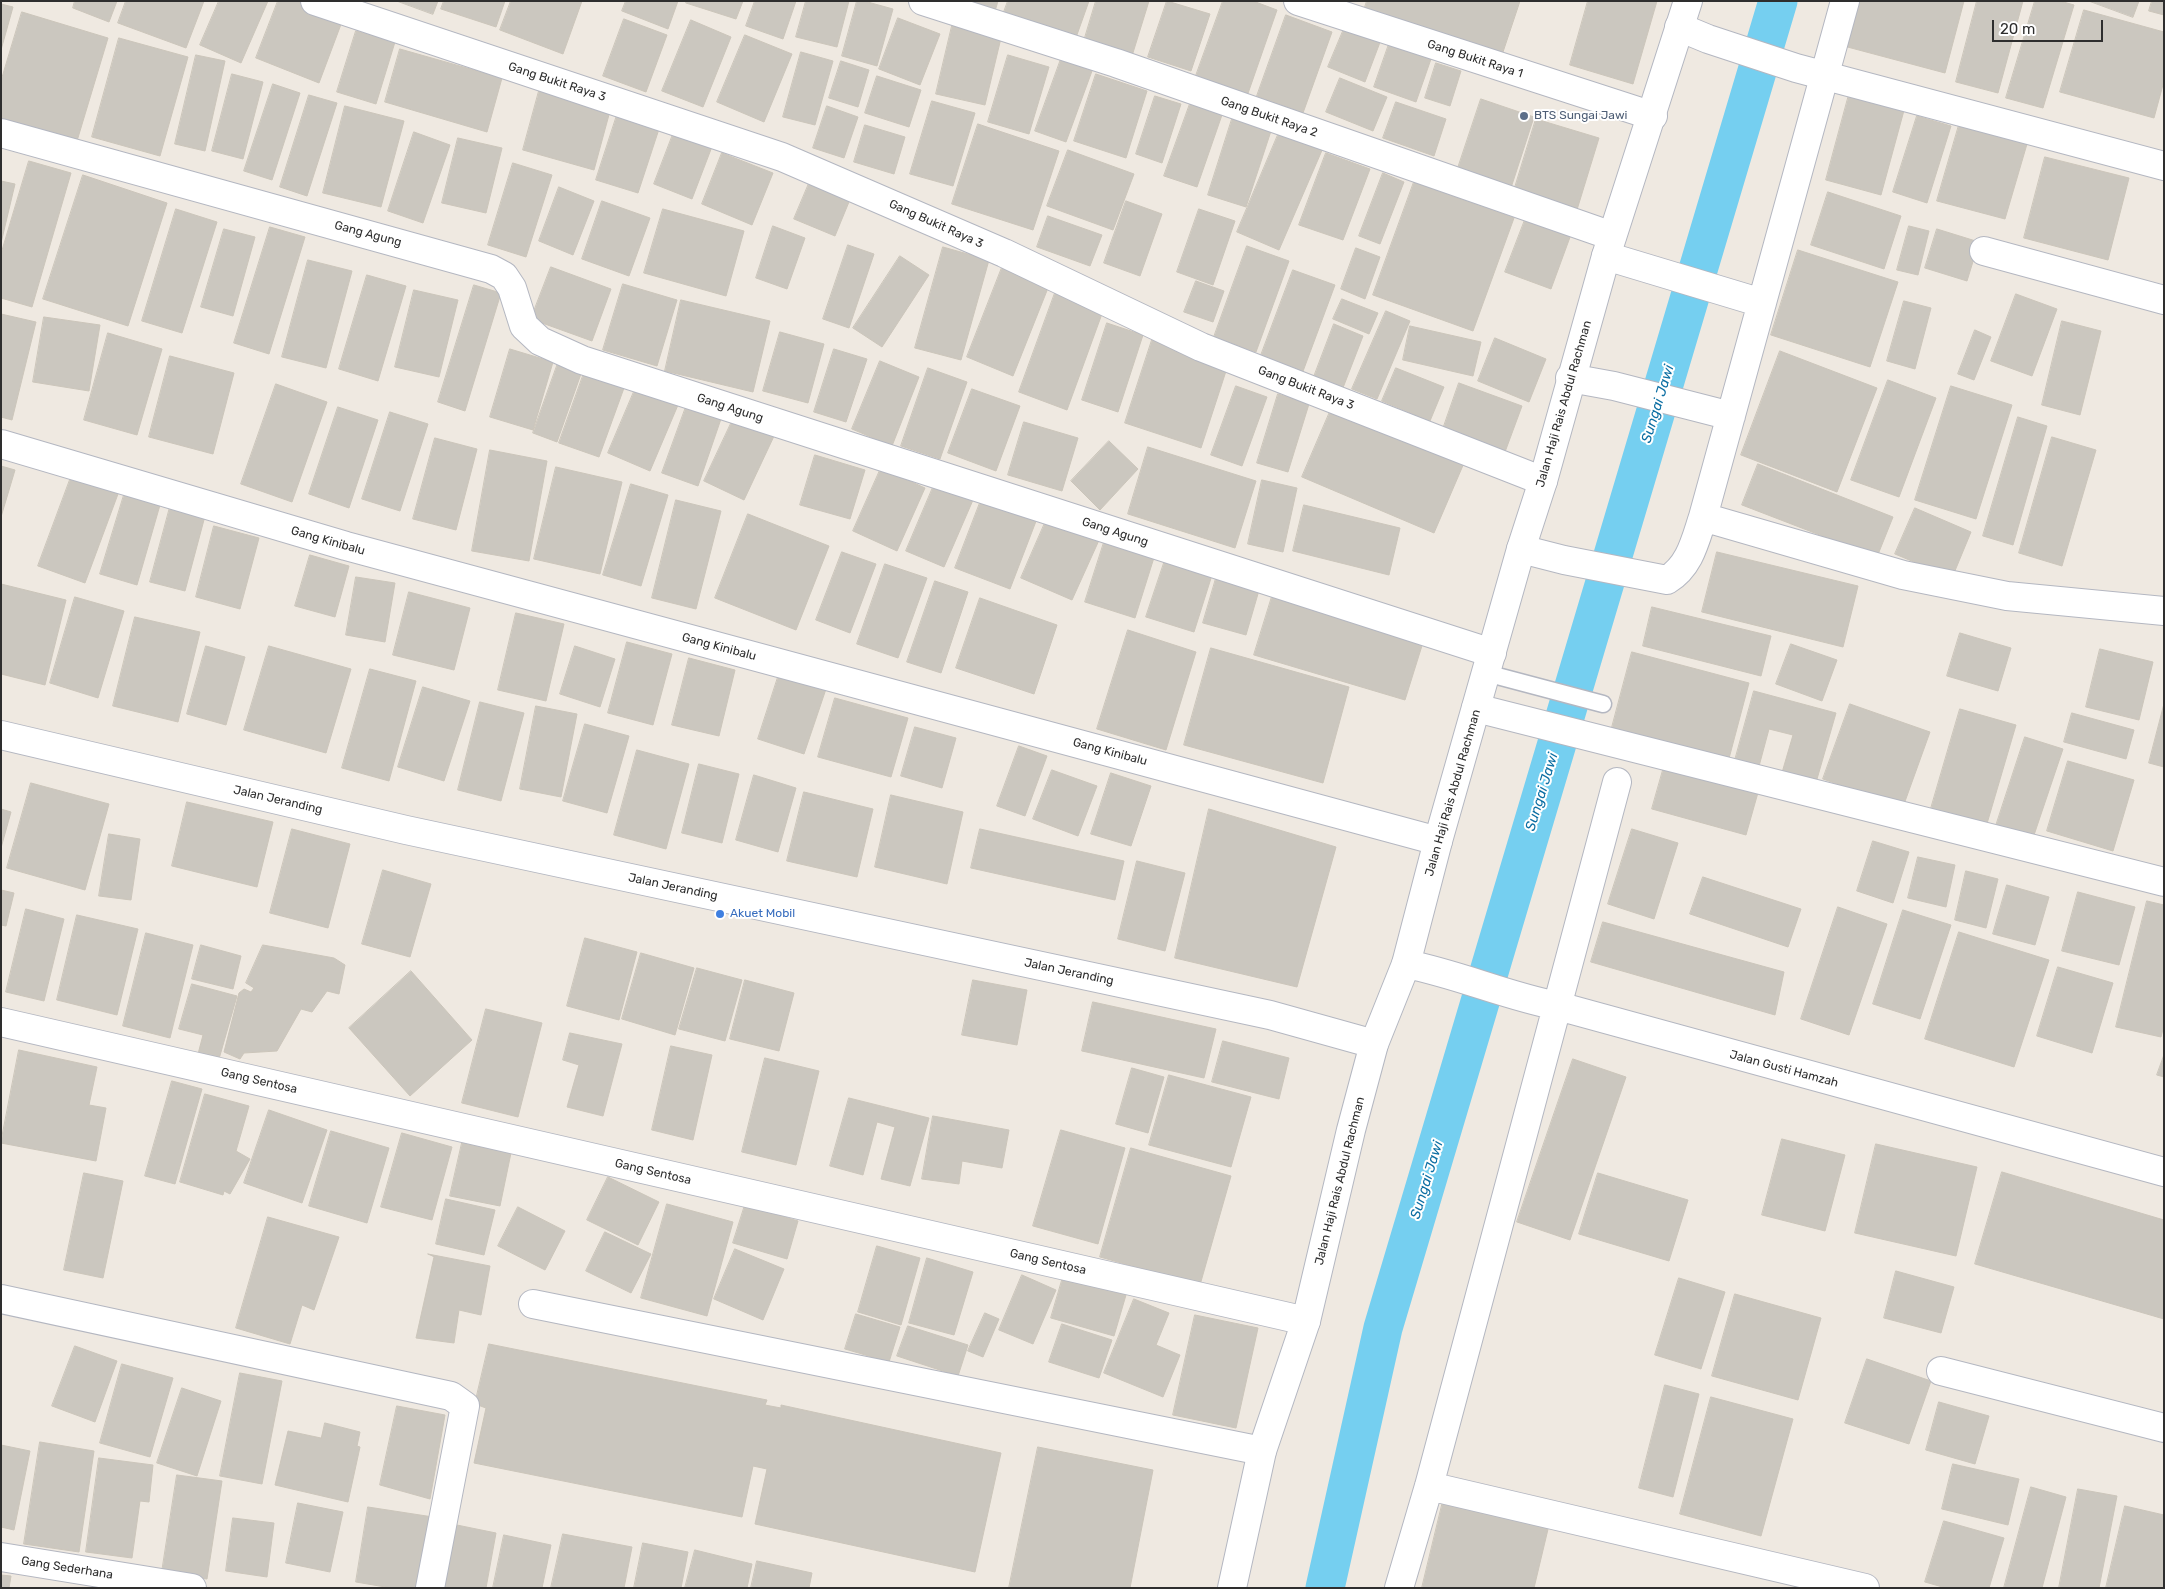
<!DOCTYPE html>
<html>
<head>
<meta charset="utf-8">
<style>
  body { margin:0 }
  #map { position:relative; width:2165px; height:1589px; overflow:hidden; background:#efe9e1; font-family:Rubik,sans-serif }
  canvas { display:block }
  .frame { position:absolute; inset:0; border:2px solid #2e2e2e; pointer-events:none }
  .scale { position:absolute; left:1992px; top:20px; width:111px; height:22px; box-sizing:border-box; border:2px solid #2e2e2e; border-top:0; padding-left:6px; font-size:15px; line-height:18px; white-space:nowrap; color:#2e2e2e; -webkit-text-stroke:4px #fff; paint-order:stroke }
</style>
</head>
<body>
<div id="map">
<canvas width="2165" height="1589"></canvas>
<div class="frame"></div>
<div class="scale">20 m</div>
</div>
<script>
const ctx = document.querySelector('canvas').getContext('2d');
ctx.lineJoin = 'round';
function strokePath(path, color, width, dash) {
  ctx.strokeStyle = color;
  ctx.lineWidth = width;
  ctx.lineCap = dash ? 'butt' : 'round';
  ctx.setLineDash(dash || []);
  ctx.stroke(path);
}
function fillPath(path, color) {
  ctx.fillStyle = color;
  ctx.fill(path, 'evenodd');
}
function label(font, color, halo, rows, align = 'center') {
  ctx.font = font + ' Rubik,sans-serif';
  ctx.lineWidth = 4;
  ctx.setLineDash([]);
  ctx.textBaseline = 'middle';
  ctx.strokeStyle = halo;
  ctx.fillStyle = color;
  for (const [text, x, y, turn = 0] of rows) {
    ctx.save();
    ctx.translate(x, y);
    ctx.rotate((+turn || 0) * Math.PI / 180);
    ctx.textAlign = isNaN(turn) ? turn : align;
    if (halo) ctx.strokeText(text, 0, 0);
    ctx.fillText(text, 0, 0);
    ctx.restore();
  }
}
const canal = new Path2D(`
  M1325,1588L1383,1328L1778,1`);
const building = new Path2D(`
  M75,1H117L109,22L73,8Z
  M126,1H204L186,48L118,23Z
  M219,1H268L241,63L200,45Z
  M278,1H298L343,19L319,83L256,58Z
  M397,1H438L433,14Z
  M444,1H505L496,27L441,9Z
  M511,1H582L563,54L500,30Z
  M626,1H678L668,29L622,11Z
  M687,1H743L736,19L686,3Z
  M755,1H796L783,39L746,26Z
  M806,1H849L837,47L796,37Z
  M857,1H864L893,9L877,66L842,56Z
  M943,1H998L993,18Z
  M1008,1H1089L1073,46L1001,20Z
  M1096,1H1149L1132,56L1084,41Z
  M1167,1L1210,14L1191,71L1148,57Z
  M1223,1H1253L1277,10L1245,102L1193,84Z
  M1367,1H1520L1502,55L1364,10Z
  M1588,1H1657L1633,84L1570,65Z
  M1852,1H1964L1945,73L1840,45Z
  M1977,1H2023L1998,93L1956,82Z
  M2035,1H2060L2074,5L2043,108L2006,98Z
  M2089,1H2139L2133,17Z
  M2152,1H2164V15L2149,11Z
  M1,4L13,7L1,50Z
  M2084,10L2164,32V81L2154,118L2060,92Z
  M22,12L108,38L77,141L1,118V81Z
  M1286,15L1332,32L1303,113L1257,96Z
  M898,18L940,34L920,85L879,69Z
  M624,19L667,35L646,92L603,76Z
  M691,20L731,37L703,107L662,91Z
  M1346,24L1382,37L1365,82L1328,67Z
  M952,26L1001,38L985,105L936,94Z
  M356,31L395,42L376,104L337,92Z
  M745,35L792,54L764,122L717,102Z
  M119,38L188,57L160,156L92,137Z
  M1389,44L1431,59L1416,102L1374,87Z
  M400,49L502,78L487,132L385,102Z
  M801,52L833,61L815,125L783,117Z
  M196,55L225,61L205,151L175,144Z
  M1008,55L1049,67L1029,134L988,122Z
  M1061,59L1092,71L1066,142L1035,131Z
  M841,61L869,70L858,107L829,98Z
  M1436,63L1461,71L1450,106L1425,98Z
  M232,74L263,82L243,159L212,151Z
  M1096,74L1147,91L1126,158L1074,141Z
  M877,76L921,90L909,127L865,113Z
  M1340,78L1387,97L1373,131L1326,112Z
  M273,84L300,93L272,180L244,171Z
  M1851,87L1906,103L1881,195L1826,180Z
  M539,91L610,111L594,170L523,150Z
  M309,95L337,103L307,196L280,187Z
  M1155,96L1181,104L1162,163L1136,154Z
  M1481,99L1534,117L1509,194L1455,177Z
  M932,101L975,113L953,186L910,174Z
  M1191,101L1223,112L1197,187L1164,176Z
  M1396,102L1446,119L1434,156L1383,138Z
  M345,106L404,121L381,207L323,193Z
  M827,106L858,117L844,158L813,148Z
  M617,115L659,129L638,193L596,180Z
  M1233,116L1272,128L1246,207L1208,195Z
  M1917,116L1951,126L1927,203L1893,192Z
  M1536,119L1599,138L1576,213L1513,194Z
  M1283,123L1326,141L1279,250L1237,232Z
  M978,124L1059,151L1033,230L952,204Z
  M865,125L905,137L894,174L854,162Z
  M1959,125L2027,144L2005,219L1937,201Z
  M675,129L713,144L692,199L654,184Z
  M414,132L450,145L423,223L388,211Z
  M458,138L502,148L486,213L442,203Z
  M1068,150L1134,174L1113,230L1047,206Z
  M722,153L773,173L752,225L702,204Z
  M1326,153L1370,169L1343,240L1299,225Z
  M2045,157L2129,178L2108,260L2024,238Z
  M29,161L71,173L32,307L1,298V254Z
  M513,163L552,175L526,257L488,245Z
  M1383,173L1404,182L1380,244L1359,236Z
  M83,175L167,203L128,326L43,299Z
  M1,181L15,184L1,243Z
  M810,181L851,197L835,236L794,219Z
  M1414,182L1514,218L1473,331L1373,295Z
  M559,187L594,201L573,255L539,241Z
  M1828,192L1901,216L1884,269L1811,245Z
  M602,201L650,218L629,276L582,259Z
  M1126,201L1162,214L1140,276L1104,263Z
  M176,209L217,222L182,333L142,321Z
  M663,209L744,231L726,296L644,273Z
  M1199,209L1235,221L1213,285L1177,272Z
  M1528,212L1573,229L1551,289L1505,272Z
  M1048,216L1102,235L1090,266L1037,247Z
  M773,226L805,238L787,289L756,278Z
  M1909,226L1929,231L1918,275L1897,270Z
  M270,227L305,237L269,354L234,343Z
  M224,229L255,237L233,316L201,307Z
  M1937,229L1979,242L1967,281L1925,268Z
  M848,245L874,254L849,328L823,319Z
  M1247,246L1289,261L1256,352L1214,337Z
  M943,247L989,260L961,360L915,348Z
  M1356,248L1380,257L1365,299L1341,289Z
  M1798,250L1898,282L1870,367L1771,335Z
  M900,256L929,275L882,347L853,328Z
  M308,260L352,271L326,368L282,357Z
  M1003,265L1050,283L1013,376L967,357Z
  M551,267L611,289L592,341L531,319Z
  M1293,270L1335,285L1302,374L1260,358Z
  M367,275L406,286L378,381L339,369Z
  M1196,281L1224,291L1213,322L1184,312Z
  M623,284L677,300L657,366L603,350Z
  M474,285L501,293L465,411L438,402Z
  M414,290L458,300L439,377L395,367Z
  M1055,293L1103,311L1067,410L1019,392Z
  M2016,294L2057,309L2032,376L1991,361Z
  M1342,299L1378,313L1369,334L1333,319Z
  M681,300L770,321L753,392L665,371Z
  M1904,301L1931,308L1915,369L1887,361Z
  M1386,311L1410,321L1377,399L1352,389Z
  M1,314L36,322L12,420L1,417Z
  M44,317L100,325L89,391L33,382Z
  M2062,321L2101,331L2080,415L2042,405Z
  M1107,323L1143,335L1118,412L1082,400Z
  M1334,324L1363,336L1341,393L1312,382Z
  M1410,326L1481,342L1473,376L1403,360Z
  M1975,330L1991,337L1974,380L1958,374Z
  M780,332L824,344L808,403L763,391Z
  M108,333L162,349L137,435L84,420Z
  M1495,338L1546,359L1529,402L1478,381Z
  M1152,340L1228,365L1201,448L1125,423Z
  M510,349L553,362L533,430L490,417Z
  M834,349L867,359L846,422L814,412Z
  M1780,351L1877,388L1837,492L1741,455Z
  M170,356L234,373L213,454L149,437Z
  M880,361L919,377L892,446L852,429Z
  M558,363L582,371L557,442L533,433Z
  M928,368L967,382L940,459L901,446Z
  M1396,368L1444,387L1430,421L1382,401Z
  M584,373L624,388L599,457L559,443Z
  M1888,380L1936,398L1899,497L1851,480Z
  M1459,383L1522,406L1505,452L1443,429Z
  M276,384L327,402L292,502L241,484Z
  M1236,386L1267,397L1242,466L1211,455Z
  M1951,386L2012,405L1976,519L1915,500Z
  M636,387L678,405L650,471L608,453Z
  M972,389L1020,406L996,471L948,453Z
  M1278,394L1309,404L1288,472L1257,463Z
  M687,404L722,416L698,486L662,473Z
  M338,407L378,420L349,508L309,494Z
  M1332,407L1464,463L1434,533L1302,477Z
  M390,412L428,424L400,511L362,499Z
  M735,415L775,434L744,500L704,481Z
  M2018,417L2047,426L2013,545L1983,536Z
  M1024,422L1078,438L1062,491L1008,475Z
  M2052,437L2096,450L2062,566L2019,553Z
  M435,438L477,449L456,530L413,519Z
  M1109,441L1138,469L1100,510L1071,481Z
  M1148,447L1256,481L1235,548L1128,514Z
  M490,450L547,461L529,561L472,551Z
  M815,455L865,470L850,519L800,505Z
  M1758,464L1893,517L1877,557L1742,505Z
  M1,466L15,470L1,517Z
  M556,467L622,482L600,574L534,559Z
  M881,468L925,488L897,551L853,531Z
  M71,477L118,494L85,583L38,566Z
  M1262,480L1297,488L1283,552L1248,544Z
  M631,484L668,495L641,586L603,575Z
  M934,485L973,500L944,567L906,551Z
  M124,495L160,505L137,585L100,574Z
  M983,495L1038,516L1010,589L955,568Z
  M676,500L721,511L696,609L652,598Z
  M1304,505L1400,528L1389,575L1293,551Z
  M170,507L205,516L185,591L150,582Z
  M1915,508L1971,532L1952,578L1895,554Z
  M748,514L829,546L796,630L715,598Z
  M1048,516L1100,538L1072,600L1021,578Z
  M214,526L259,538L240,609L196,597Z
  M1107,533L1157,548L1135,618L1085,602Z
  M842,552L876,564L850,633L816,620Z
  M1717,552L1858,586L1843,647L1702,612Z
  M310,555L349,566L335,617L295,606Z
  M1165,560L1212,575L1194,632L1146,617Z
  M885,564L927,578L898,658L857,644Z
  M1219,568L1262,580L1246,635L1203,623Z
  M356,577L395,583L385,642L346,635Z
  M935,581L968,592L941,673L907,662Z
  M1,584L66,600L45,685L1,674Z
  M1274,590L1425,636L1405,700L1254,655Z
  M409,592L470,608L454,670L393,655Z
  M75,597L124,611L98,698L50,683Z
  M980,598L1057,625L1034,694L956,668Z
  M1652,607L1771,636L1761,676L1643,646Z
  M516,613L564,624L546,701L498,690Z
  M135,617L200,632L178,722L113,706Z
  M1128,630L1196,652L1166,750L1097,729Z
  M1960,633L2011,648L1998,691L1947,676Z
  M627,642L672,654L653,725L608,713Z
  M1791,644L1837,660L1822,701L1776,684Z
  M206,646L245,657L226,725L187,714Z
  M269,646L351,669L326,753L244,730Z
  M575,646L615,659L600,707L560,694Z
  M1211,648L1349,687L1323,783L1184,745Z
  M2100,649L2153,662L2139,720L2086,707Z
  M1632,652L1749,683L1727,766L1610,735Z
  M689,658L735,670L719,736L672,725Z
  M370,669L416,681L389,781L342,768Z
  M779,674L826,689L804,754L758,739Z
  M423,687L470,701L444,781L398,767Z
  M1754,691L1836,713L1815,786L1781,776L1793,735L1769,729L1758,770L1734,764Z
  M835,698L908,718L891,777L818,757Z
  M480,702L524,713L501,801L458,790Z
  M1850,704L1930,732L1903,807L1823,779Z
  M2164,704V767L2149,763Z
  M536,706L577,714L561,797L520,789Z
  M1960,709L2016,725L1986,827L1930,812Z
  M2072,713L2134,730L2126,759L2064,742Z
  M585,724L629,736L607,813L563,801Z
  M915,727L956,738L942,788L901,776Z
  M2025,737L2063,749L2030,847L1993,835Z
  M1019,746L1047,756L1025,816L997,806Z
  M637,750L689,764L666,849L614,835Z
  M2068,761L2134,780L2113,851L2047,831Z
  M1665,763L1759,789L1746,835L1652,809Z
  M699,764L739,774L722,843L682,833Z
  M1052,770L1097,786L1078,836L1033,819Z
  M1111,773L1151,786L1131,846L1091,834Z
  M754,775L796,788L778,852L736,840Z
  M31,783L109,804L85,890L7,868Z
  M804,792L873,809L857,877L787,861Z
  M891,795L963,812L947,884L875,867Z
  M187,802L273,822L257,887L172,866Z
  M1,809L11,812L1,848Z
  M1209,809L1336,847L1297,987L1175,958Z
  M292,829L350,844L328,928L270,913Z
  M980,829L1124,861L1115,900L971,868Z
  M1632,829L1678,843L1654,919L1608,904Z
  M109,834L140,839L131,900L99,896Z
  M1873,841L1909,852L1893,903L1857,891Z
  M1918,857L1955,865L1946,907L1908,898Z
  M1137,861L1185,873L1165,951L1118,939Z
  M383,870L431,884L410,957L362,944Z
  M1966,871L1998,879L1986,928L1955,920Z
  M1703,877L1801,909L1788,947L1690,914Z
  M2007,885L2049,897L2035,945L1993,934Z
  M1,890L14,893L6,926L1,925Z
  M2078,892L2135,907L2119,965L2062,951Z
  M2147,901L2164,905V1025L2161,1037L2116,1027Z
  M1838,907L1887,924L1849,1035L1801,1019Z
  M26,909L64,919L44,1001L6,992Z
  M1903,910L1951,925L1920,1019L1873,1004Z
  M77,915L138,929L117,1015L57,1000Z
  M1603,922L1784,972L1775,1015L1591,962Z
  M1959,932L2049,960L2014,1067L1925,1039Z
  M146,933L193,945L170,1038L123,1026Z
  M585,938L637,952L619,1020L567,1006Z
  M201,945L241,956L233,989L192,979Z
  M263,945L334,958L345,965L339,994L327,991L312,1012L301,1009L277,1051L244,1053L240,1059L224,1052L239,993L244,989L251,992L254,988L246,983Z
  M641,953L694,968L675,1035L622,1019Z
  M2058,967L2113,983L2092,1053L2037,1036Z
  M697,968L742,980L725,1041L679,1029Z
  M411,971L472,1040L410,1096L349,1028Z
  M745,980L794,993L779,1051L730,1039Z
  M973,980L1027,990L1017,1045L962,1035Z
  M192,984L237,996L219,1059L198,1054L203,1035L179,1029Z
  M1093,1002L1216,1029L1204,1078L1082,1051Z
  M486,1009L542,1023L518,1117L462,1103Z
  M570,1033L622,1044L603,1116L567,1107L579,1065L563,1060Z
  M1223,1041L1289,1058L1279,1099L1212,1082Z
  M671,1046L712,1055L693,1140L652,1130Z
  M19,1050L97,1067L89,1105L106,1108L96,1161L1,1143Z
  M2164,1055V1077L2157,1075Z
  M765,1058L819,1071L796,1165L742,1152Z
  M1573,1059L1626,1077L1570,1240L1517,1222Z
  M1132,1068L1164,1077L1148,1133L1116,1124Z
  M1169,1075L1251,1097L1231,1167L1149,1145Z
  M172,1081L202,1089L175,1184L145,1176Z
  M205,1094L249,1106L236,1151L250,1159L230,1194L224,1191L223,1195L180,1182Z
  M849,1098L929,1118L910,1186L881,1179L895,1127L877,1122L863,1175L830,1166Z
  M269,1110L327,1130L302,1203L244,1183Z
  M933,1116L1009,1130L1002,1168L962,1161L959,1184L922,1179Z
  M1061,1130L1125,1148L1098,1244L1033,1226Z
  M331,1131L389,1148L367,1223L309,1206Z
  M402,1133L452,1147L432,1220L381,1207Z
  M1782,1139L1845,1155L1825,1231L1762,1215Z
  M462,1143L511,1153L500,1206L450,1196Z
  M1876,1144L1977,1167L1956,1256L1855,1233Z
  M1131,1148L1231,1176L1200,1285L1100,1257Z
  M2002,1172L2164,1220V1319L1975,1264Z
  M84,1173L123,1181L103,1278L64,1270Z
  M1598,1173L1688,1200L1669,1261L1579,1234Z
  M608,1177L659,1202L638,1245L587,1220Z
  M446,1199L495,1210L484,1255L436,1244Z
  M667,1204L733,1222L707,1316L641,1298Z
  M745,1205L798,1221L787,1259L733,1243Z
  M518,1207L565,1231L545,1270L498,1246Z
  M268,1217L339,1237L314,1310L302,1305L290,1344L236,1328Z
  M605,1232L651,1254L631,1293L586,1271Z
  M877,1246L920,1258L901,1325L858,1312Z
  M735,1249L784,1269L763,1320L714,1299Z
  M428,1254L490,1266L481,1315L459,1310L454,1343L416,1338L434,1257Z
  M927,1258L973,1272L954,1335L909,1323Z
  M1896,1271L1954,1287L1941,1333L1884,1318Z
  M1022,1275L1056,1290L1033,1344L999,1330Z
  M1063,1277L1126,1295L1114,1336L1051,1318Z
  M1679,1278L1725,1292L1701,1369L1655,1355Z
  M1735,1294L1821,1318L1798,1400L1712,1376Z
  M1134,1299L1169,1313L1156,1345L1180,1355L1163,1397L1104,1373Z
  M985,1313L999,1319L983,1357L968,1351Z
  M856,1314L900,1327L889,1362L845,1349Z
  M1195,1315L1258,1328L1236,1428L1173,1415Z
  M1062,1324L1112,1340L1099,1378L1049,1362Z
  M908,1326L968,1345L958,1376L897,1356Z
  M489,1344L767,1400L765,1405L781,1408V1405L1001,1453L975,1572L755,1524L767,1469L753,1466L742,1517L474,1463L486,1408L475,1404Z
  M75,1346L117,1361L95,1422L52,1406Z
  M1867,1359L1931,1381L1909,1444L1845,1423Z
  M122,1364L173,1378L150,1457L100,1443Z
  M240,1373L282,1381L262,1484L220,1476Z
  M1665,1385L1699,1394L1673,1497L1639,1488Z
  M182,1388L221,1401L197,1476L157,1463Z
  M1711,1397L1793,1419L1761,1536L1680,1514Z
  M1939,1402L1989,1416L1975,1464L1926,1450Z
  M397,1406L445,1415L430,1499L380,1485Z
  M325,1423L360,1432L357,1446L360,1447L348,1502L275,1485L288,1431L321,1438Z
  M40,1442L94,1451L79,1552L24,1544Z
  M1,1445L30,1451L14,1530L1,1527Z
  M1038,1447L1153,1470L1130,1588H1009Z
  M99,1458L153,1465L149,1502L140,1501L132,1558L86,1552Z
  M1953,1464L2019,1479L2008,1525L1942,1509Z
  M177,1475L222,1481L207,1579L162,1572Z
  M2031,1487L2066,1497L2042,1588H2004Z
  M2078,1489L2117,1496L2099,1588H2059Z
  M1443,1501L1549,1525L1534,1588H1422Z
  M298,1503L343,1512L330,1572L286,1563Z
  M2125,1506L2164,1515V1588H2106Z
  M368,1507L433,1517L421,1588H391L356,1582Z
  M233,1518L274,1523L267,1577L226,1571Z
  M1944,1521L2004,1538L1989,1588H1946L1925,1582Z
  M447,1523L496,1533L486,1588H434Z
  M563,1534L632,1547L624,1588H551Z
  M504,1535L551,1545L542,1588H493Z
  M643,1543L688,1552L681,1588H634Z
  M695,1550L752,1564L747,1588H685Z
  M757,1561L812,1573L809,1588H751Z
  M1,1575L11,1576L9,1588H1Z`);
const service = new Path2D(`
  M1486,673L1603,704`);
const minor = new Path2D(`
  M315,1L782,157L1004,253L1201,347L1543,481
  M923,1L1116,63L1612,236
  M1298,1L1653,116
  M1679,27L1708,39L1796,68L2164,166
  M1,133L491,269L504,276L512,288L524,326L540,341L582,360L1492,653
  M1984,251L2164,300
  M1606,256L1762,303
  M1570,378L1614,386L1731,416
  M1,444L346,546L1438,841
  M1703,517L1845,1
  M1521,549L1564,560L1667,580C1690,566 1695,541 1703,517L1903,575L2007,596L2164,611
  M1476,708L2164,882
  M1,735L406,830L1270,1015L1374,1044
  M1406,964C1458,974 1506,996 1558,1006L2164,1172
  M1,1022L1306,1321
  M1,1299L451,1396L465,1406L430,1588
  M533,1304L1262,1451
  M1941,1371L2164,1428
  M1429,1486L1865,1588
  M1,1557L192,1588
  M1399,1588L1429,1486L1617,782`);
const tertiary = new Path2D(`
  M1232,1588L1262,1451L1306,1321L1351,1130L1374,1044L1406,964L1438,841L1521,549L1543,481L1606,256L1688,1`);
const markers = [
  [1524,116,5,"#5c6f8a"],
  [720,914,5,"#3f7fe0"]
];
const streetNames = [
  ["Gang Bukit Raya 1",1475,59,18],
  ["Gang Bukit Raya 3",557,82,18],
  ["Gang Bukit Raya 2",1269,117,19],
  ["Gang Bukit Raya 3",936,224,24],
  ["Gang Agung",368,234,15],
  ["Gang Bukit Raya 3",1306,388,21],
  ["Jalan Haji Rais Abdul Rachman",1564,404,-74],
  ["Gang Agung",730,408,18],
  ["Gang Agung",1115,532,18],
  ["Gang Kinibalu",328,541,16],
  ["Gang Kinibalu",719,647,15],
  ["Gang Kinibalu",1110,752,15],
  ["Jalan Haji Rais Abdul Rachman",1453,793,-74],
  ["Jalan Jeranding",278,800,13],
  ["Jalan Jeranding",673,887,12],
  ["Jalan Jeranding",1069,972,12],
  ["Jalan Gusti Hamzah",1784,1069,15],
  ["Gang Sentosa",259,1081,13],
  ["Gang Sentosa",653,1172,13],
  ["Jalan Haji Rais Abdul Rachman",1340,1181,-76],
  ["Gang Sentosa",1048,1262,13],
  ["Gang Sederhana",67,1568,9]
];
const serviceNames = [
  ["BTS Sungai Jawi",1534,116]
];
const shopNames = [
  ["Akuet Mobil",730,914]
];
const waterNames = [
  ["Sungai Jawi",1658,404,-73],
  ["Sungai Jawi",1542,792,-73],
  ["Sungai Jawi",1427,1180,-73]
];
strokePath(canal, '#75cff0', 39);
fillPath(building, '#cbc7bf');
strokePath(building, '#cbc5ba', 1);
strokePath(service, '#b4b7c1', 19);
strokePath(minor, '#b4b7c1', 30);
strokePath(tertiary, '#b4b7c1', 30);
strokePath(service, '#fff', 16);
strokePath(minor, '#fff', 28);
strokePath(tertiary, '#fff', 28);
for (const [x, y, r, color] of markers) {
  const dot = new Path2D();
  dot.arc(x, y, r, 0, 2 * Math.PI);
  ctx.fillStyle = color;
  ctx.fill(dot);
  strokePath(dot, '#fff', 2);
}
label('12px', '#2e2e2e', '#fff', streetNames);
label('12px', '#4e5e75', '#fff', serviceNames, 'left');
label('12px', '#366cbe', '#fff', shopNames, 'left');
label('italic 14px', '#0d6fa3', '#fff', waterNames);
</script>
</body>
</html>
